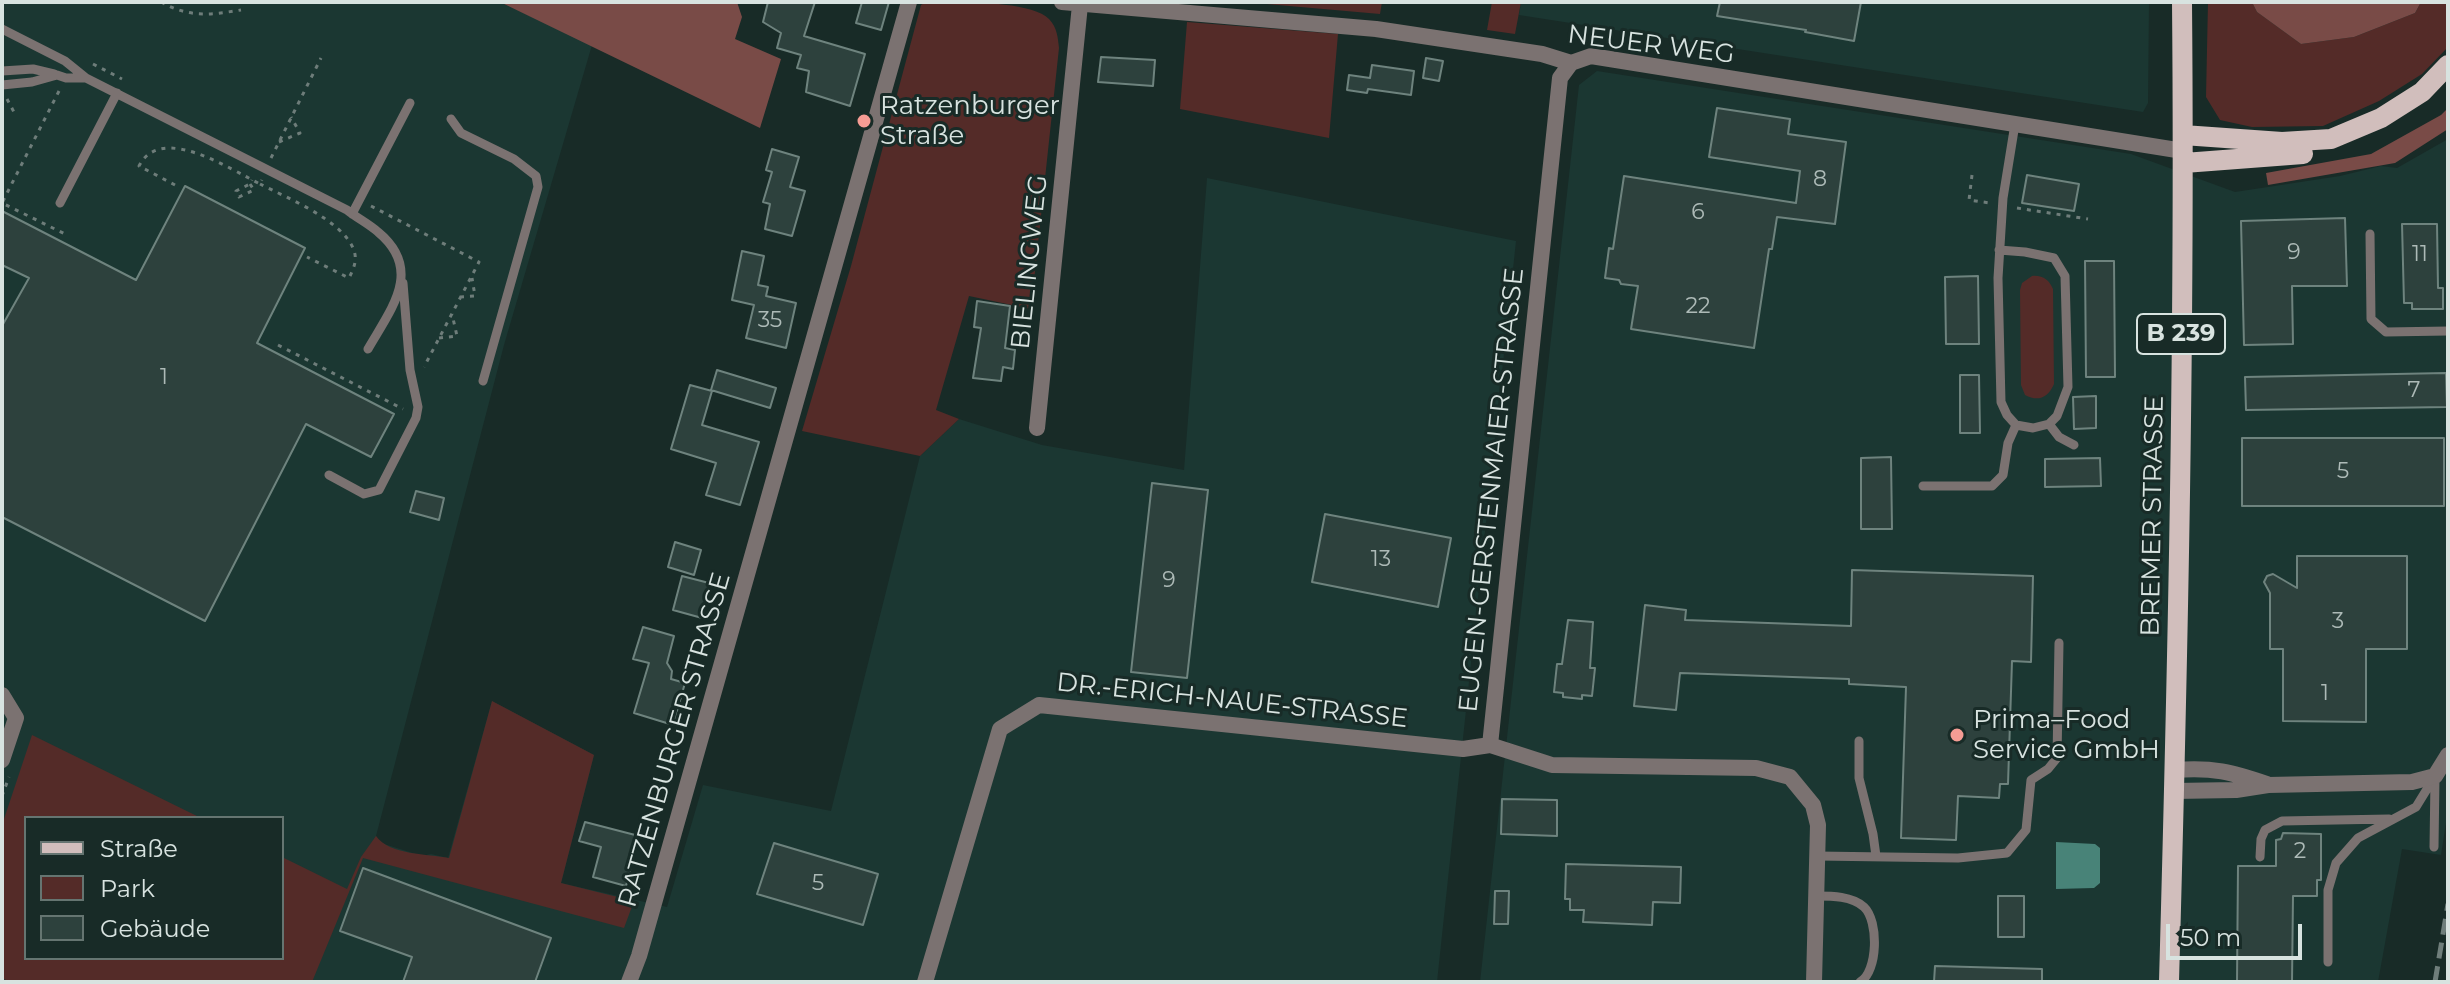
<!DOCTYPE html>
<html>
<head>
<meta charset="utf-8">
<style>
  body { margin:0 }
  #map { position:relative; width:2450px; height:984px; overflow:hidden; background:#182b27; font-family:Montserrat,sans-serif }
  canvas { display:block }
  .frame { position:absolute; inset:0; border:4px solid #d8e3e0; pointer-events:none }
  .legend { position:absolute; left:24px; top:816px; width:260px; height:144px; box-sizing:border-box; background:#182b27; border:2px solid #657571; margin:0; padding:10px 14px; list-style:none; font-size:24px; color:#d8e3e0 }
  .legend li { display:flex; align-items:center; gap:16px; height:40px }
  .legend b { width:40px; border:2px solid #657571 }
  .scale { position:absolute; left:2166px; top:924px; width:136px; height:36px; box-sizing:border-box; border:4px solid #d8e3e0; border-top:0; padding-left:10px; font-size:24px; line-height:28px; white-space:nowrap; color:#d8e3e0; -webkit-text-stroke:6px #182b27; paint-order:stroke }
</style>
</head>
<body>
<div id="map">
<canvas width="2450" height="984"></canvas>
<div class="frame"></div>
<ul class="legend">
<li><b style="height:10px;background:#d1bebc"></b>Straße</li>
<li><b style="height:22px;background:#542b28"></b>Park</li>
<li><b style="height:22px;background:#2d413d"></b>Gebäude</li>
</ul>
<div class="scale">50 m</div>
</div>
<script>
const ctx = document.querySelector('canvas').getContext('2d');
ctx.lineJoin = 'round';
function fillPath(path, color) {
  ctx.fillStyle = color;
  ctx.fill(path, 'evenodd');
}
function strokePath(path, color, width, dash) {
  ctx.strokeStyle = color;
  ctx.lineWidth = width;
  ctx.lineCap = dash ? 'butt' : 'round';
  ctx.setLineDash(dash || []);
  ctx.stroke(path);
}
function label(font, color, halo, rows, align = 'center') {
  ctx.font = font + ' Montserrat,sans-serif';
  ctx.lineWidth = 6;
  ctx.setLineDash([]);
  ctx.textBaseline = 'middle';
  ctx.strokeStyle = halo;
  ctx.fillStyle = color;
  for (const [text, x, y, turn = 0] of rows) {
    ctx.save();
    ctx.translate(x, y);
    ctx.rotate((+turn || 0) * Math.PI / 180);
    ctx.textAlign = isNaN(turn) ? turn : align;
    if (halo) ctx.strokeText(text, 0, 0);
    ctx.fillText(text, 0, 0);
    ctx.restore();
  }
}
const built = new Path2D(`
  M2,2H500L592,45L504,345L376,836L381,843L422,856L431,854L448,858L492,701L594,755L561,883L667,907L703,785L831,811L920,456L959,419L1042,445L1184,470L1207,178L1516,241L1437,982H2ZM26,818H282V958H26Z
  M1521,2H2149L2148,103L2143,112L1519,15Z
  M1597,71L2131,154L2235,192L2340,176L2381,166L2397,168L2448,139V810L2441,855L2402,849L2378,982H1480L1579,85Z`);
const green = new Path2D(`
  M926,2C954,2 1031,0 1049,19C1057,27 1058,38 1059,48L1031,309L969,296L936,410L959,419L920,456L802,431L851,266L921,5Z
  M1244,2H1382L1380,14Z
  M1492,2H1521L1515,34L1487,30Z
  M2208,2H2252L2257,12L2301,44L2354,37L2415,13L2421,2H2448V47L2422,74L2379,101L2323,126L2252,127L2220,120L2206,97Z
  M1187,22L1338,34L1329,138L1180,109Z
  M2032,276C2043,275 2049,280 2053,289L2054,384C2048,398 2038,402 2025,395L2021,385L2020,290L2022,283Z
  M492,701L594,755L561,883L634,901L624,928L363,858L312,982H10L2,978V825L32,735L201,818H26V958H282V857L347,889L361,857L376,836C389,855 429,854 449,858Z`);
const forest = new Path2D(`
  M500,2H737L742,17L735,39L781,59L760,128Z
  M2252,2H2421L2415,13L2354,37L2301,44L2257,12Z
  M2448,108V129L2395,163L2268,185L2266,173L2371,154L2441,115Z`);
const water = new Path2D(`
  M2056,842L2095,844L2100,848V883L2094,888L2056,889Z`);
const building = new Path2D(`
  M768,2H815L804,36L865,54L850,106L806,92L809,71L797,68L801,55L777,48L781,33L763,22Z
  M862,2H889L881,30L856,23Z
  M1720,2H1861L1854,41L1805,32L1806,30L1717,16Z
  M1101,57L1155,60L1153,86L1098,82Z
  M1426,58L1443,61L1439,81L1423,78Z
  M1372,65L1414,71L1411,95L1368,89L1367,93L1347,90L1349,75L1370,78Z
  M1717,108L1790,119L1788,134L1846,142L1835,224L1777,217L1772,249H1769L1754,348L1631,329L1638,286L1621,284L1619,280L1605,278L1609,248L1613,249L1624,176L1796,203L1800,171L1709,157Z
  M772,149L799,157L790,187L805,191L792,236L765,229L770,204L763,202L772,172L766,170Z
  M2027,175L2079,184L2074,211L2022,203Z
  M185,186L305,248L257,343L394,414L371,457L306,424L205,621L2,517V326L29,278L2,265V211L136,280Z
  M2345,218L2347,286H2292L2293,344L2244,345L2241,221Z
  M2402,224H2437L2438,288H2443V309H2412V303H2404Z
  M742,251L764,256L758,285L768,287L766,296L796,303L786,348L746,338L754,305L732,300Z
  M2085,261H2114L2115,377H2086Z
  M1978,276L1979,344H1946L1945,277Z
  M977,301L1010,306L1005,348L1015,350L1013,369L1003,367L1001,381L973,378L981,328L974,327Z
  M717,370L776,388L770,408L711,390Z
  M2446,373L2447,407L2246,410L2245,377Z
  M1960,375H1979L1980,433H1960Z
  M690,385L712,391L702,425L759,442L740,505L706,495L716,463L671,449Z
  M2096,396V428L2074,429L2073,397Z
  M2242,438H2444V506H2242Z
  M1891,457L1892,529H1861V458Z
  M2100,458L2101,486L2045,487V459Z
  M1152,483L1208,490L1187,678L1131,672Z
  M416,491L444,498L439,520L410,512Z
  M1325,514L1451,538L1438,607L1312,582Z
  M675,542L701,550L694,575L668,567Z
  M2297,556H2407V649H2366V722L2283,721V649H2270V593L2264,582L2267,576L2273,574L2297,588Z
  M1852,570L2033,576L2031,662L2012,661L2008,784H2000L1999,798L1958,796L1956,840L1901,838L1906,687L1849,684V679L1680,673L1676,710L1634,706L1645,605L1686,610L1685,620L1851,626Z
  M682,576L709,583L702,618L673,610Z
  M1568,620L1593,622L1590,668H1595L1592,696L1582,695V699L1563,697V693L1554,692L1557,664H1562Z
  M643,627L674,636L667,663L672,671L671,679L685,683L673,725L634,713L649,663L633,659Z
  M1502,799L1557,800V836L1501,834Z
  M585,822L639,836L626,886L593,877L601,847L579,841Z
  M2283,833L2321,834V880H2317V896H2293L2292,982H2237L2238,866H2276V840L2281,839Z
  M774,843L878,874L863,925L757,894Z
  M1566,864L1681,867L1680,903L1653,902L1652,925L1583,922L1584,910H1570V899H1565Z
  M363,868L551,938L535,982H403L412,957L340,931Z
  M1495,891H1509L1508,924H1494Z
  M1998,896H2024V937H1998Z
  M1935,966L2042,969V982H1934Z`);
const path = new Path2D(`
  M161,2C190,18 209,15 241,10
  M93,64L122,79
  M59,91L2,203L67,235
  M7,99L15,114
  M279,142L300,133L291,117
  M271,158L321,58
  M1972,175L1969,200L1990,203
  M250,184L254,190L239,197L236,191L250,184L252,180
  M260,184C287,198 340,219 353,248C358,259 354,268 349,278L307,257
  M175,185L139,166C161,123 230,169 260,184L262,180
  M371,206L479,262L424,367
  M2017,208L2088,219
  M460,297L475,296L472,278
  M439,338L457,336L452,314
  M278,345L403,409
  M2,796L9,777`);
const lane = new Path2D(`
  M2,29L65,61L86,78
  M2,71L33,69L54,74
  M2,85L32,82L57,75L66,78H86L347,210C357,218 369,224 378,232C424,270 391,309 368,349
  M451,119L461,133L514,159L536,176L538,187L483,381
  M60,203L117,93
  M352,214L410,103
  M2370,234L2371,319L2386,332L2448,331
  M1999,250L2025,252L2054,258L2065,276L2068,387L2057,416L2049,424L2033,428L2016,425L2007,415L2001,402L1998,278L2003,198L2015,124
  M2049,424L2059,437L2074,445
  M329,475L364,494L379,490L416,418L418,407L410,370L403,283
  M1923,486H1992L2003,475L2008,443L2016,425
  M1859,741V778L1873,834L1876,856
  M2434,847L2435,778
  M1817,856L1958,858L2007,853L2026,830L2031,780L2048,769L2057,758L2059,643
  M2260,857L2261,839L2265,830L2282,821L2389,819
  M1816,896C1832,896 1852,896 1864,907C1879,921 1878,972 1860,982
  M2328,962V890L2336,863L2358,838L2416,807L2435,776`);
const street = new Path2D(`
  M1062,2L1376,29L1542,54L1571,63L1591,56L2183,151
  M1037,428L1080,5
  M2,695L16,718L2,760
  M1490,745L1560,78L1571,63
  M1490,745L1552,765L1756,768L1790,777L1813,805L1818,825L1814,982
  M2175,770C2213,767 2231,772 2267,784
  M2174,791L2236,790L2268,785L2412,782L2435,776L2448,755
  M629,982L639,956L909,2
  M925,982L1000,729L1039,705L1463,749L1490,745`);
const primary = new Path2D(`
  M2183,135L2282,142L2331,139L2381,118L2422,92L2448,65
  M2184,163L2303,154
  M2169,982C2178,656 2185,329 2182,2`);
const rail = new Path2D(`
  M2435,982L2448,904`);
const markers = [
  [864,121,8,"#f59c94"],
  [1957,735,8,"#f59c94"]
];
const numberNames = [
  ["8",1820,180],
  ["6",1698,213],
  ["9",2294,253],
  ["11",2420,255],
  ["22",1698,307],
  ["35",770,321],
  ["1",164,378],
  ["7",2414,391],
  ["5",2343,472],
  ["13",1381,560],
  ["9",1169,581],
  ["3",2338,622],
  ["1",2325,694],
  ["2",2300,852],
  ["5",818,884]
];
const shields = [
  [2181,334,88]
];
const shieldNames = [
  ["B 239",2181,334]
];
const streetNames = [
  ["NEUER WEG",1651,45,7],
  ["BIELINGWEG",1030,262,-84],
  ["EUGEN-GERSTENMAIER-STRASSE",1492,490,-84],
  ["BREMER STRASSE",2153,516,-89],
  ["DR.-ERICH-NAUE-STRASSE",1232,701,6],
  ["RATZENBURGER STRASSE",675,740,-74]
];
const poiNames = [
  ["Ratzenburger",880,106],
  ["Straße",880,136],
  ["Prima–Food",1973,720],
  ["Service GmbH",1973,750]
];
fillPath(built, '#1b3732');
fillPath(green, '#542b28');
fillPath(forest, '#794b47');
fillPath(water, '#488378');
fillPath(building, '#2d413d');
strokePath(building, '#6e837e', 2);
strokePath(path, '#6e7d7a', 3, [4, 6]);
strokePath(lane, '#7b7271', 9);
strokePath(street, '#7b7271', 16);
strokePath(primary, '#d1bebc', 20);
strokePath(rail, '#6f7e7b', 5, [16, 8]);
for (const [x, y, r, color] of markers) {
  const dot = new Path2D();
  dot.arc(x, y, r, 0, 2 * Math.PI);
  ctx.fillStyle = color;
  ctx.fill(dot);
  strokePath(dot, '#182b27', 3);
}
label('22px', '#adbab7', null, numberNames);
for (const [x, y, w] of shields) {
  const box = new Path2D();
  box.roundRect(x - w / 2, y - 20, w, 40, 6);
  ctx.fillStyle = '#182b27';
  ctx.fill(box);
  strokePath(box, '#d8e3e0', 2);
}
label('bold 24px', '#d8e3e0', null, shieldNames);
label('26px', '#d8e3e0', '#182b27', streetNames);
label('26px', '#d8e3e0', '#182b27', poiNames, 'left');
</script>
</body>
</html>
